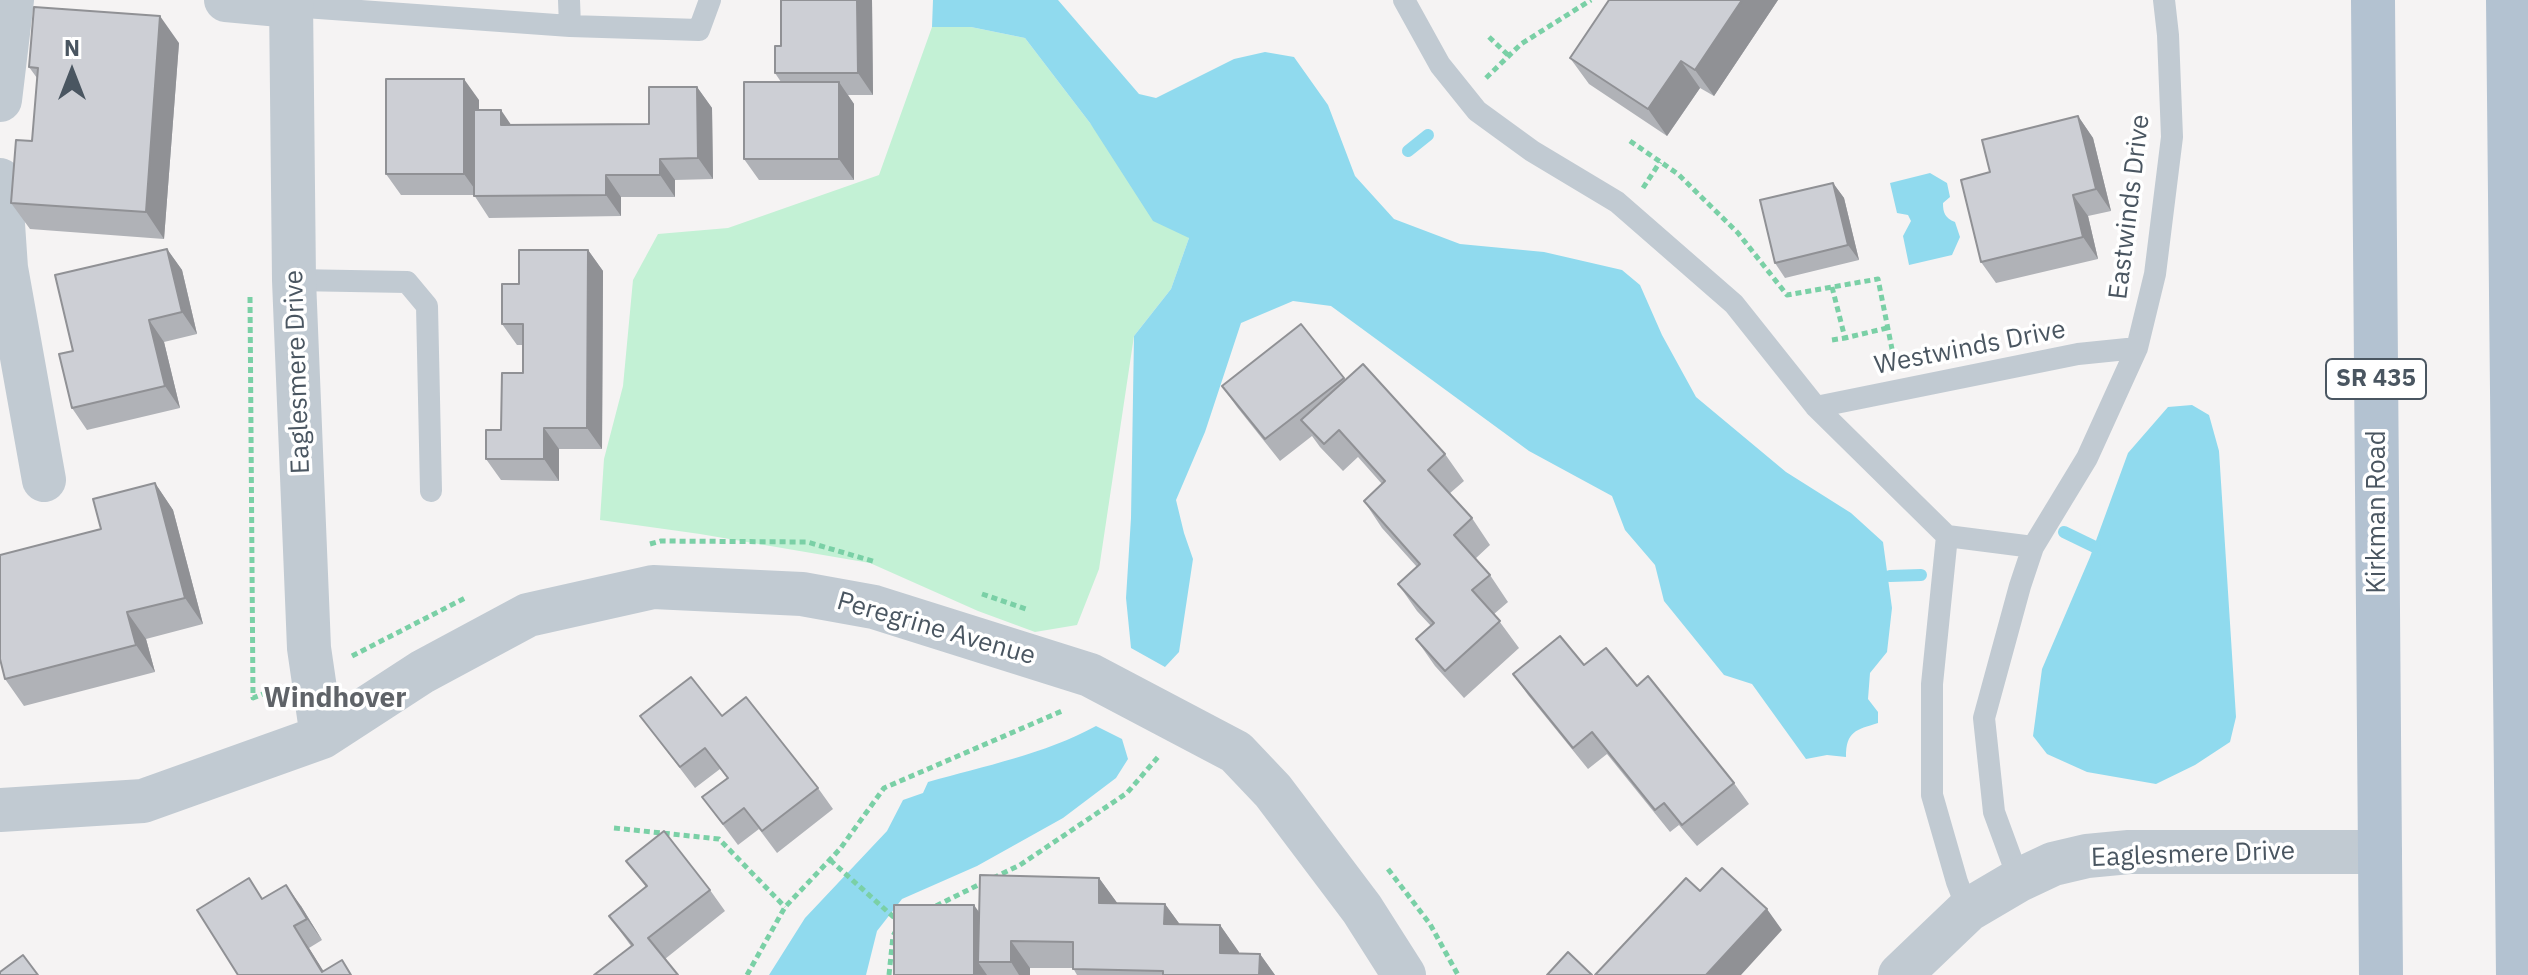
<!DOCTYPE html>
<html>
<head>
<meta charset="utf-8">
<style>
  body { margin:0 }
  #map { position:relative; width:2528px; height:975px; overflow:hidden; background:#f5f3f3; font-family:"IBM Plex Sans",sans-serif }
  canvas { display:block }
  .north { position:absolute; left:32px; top:32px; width:80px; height:80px; -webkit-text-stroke:6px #fff; paint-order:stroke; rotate:0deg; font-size:22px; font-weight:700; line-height:32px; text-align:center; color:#4a5661 }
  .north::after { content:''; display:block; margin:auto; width:28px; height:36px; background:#4a5661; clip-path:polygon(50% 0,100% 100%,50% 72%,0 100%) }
</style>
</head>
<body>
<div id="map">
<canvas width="2528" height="975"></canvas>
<div class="north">N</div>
</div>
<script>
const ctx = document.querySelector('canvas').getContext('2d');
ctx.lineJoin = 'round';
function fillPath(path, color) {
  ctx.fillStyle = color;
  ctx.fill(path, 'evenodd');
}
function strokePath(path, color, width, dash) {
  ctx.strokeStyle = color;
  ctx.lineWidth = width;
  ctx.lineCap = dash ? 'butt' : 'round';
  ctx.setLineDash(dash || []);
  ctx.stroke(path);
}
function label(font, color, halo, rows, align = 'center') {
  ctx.font = font + ' "IBM Plex Sans",sans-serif';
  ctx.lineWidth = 7;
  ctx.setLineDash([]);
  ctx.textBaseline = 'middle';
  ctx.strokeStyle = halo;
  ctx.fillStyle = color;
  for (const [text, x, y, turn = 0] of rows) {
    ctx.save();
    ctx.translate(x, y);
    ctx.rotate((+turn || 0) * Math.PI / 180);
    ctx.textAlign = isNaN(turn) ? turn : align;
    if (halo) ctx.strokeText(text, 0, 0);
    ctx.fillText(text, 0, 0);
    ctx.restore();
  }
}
const green = new Path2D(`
  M932,27H971L1025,38L1090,123L1189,238L1171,289L1134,336L1099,569L1077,625L1035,632L978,611L870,563L700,534L600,520L604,459L623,386L633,280L658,234L728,228L879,175Z`);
const water = new Path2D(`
  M933,0H1058L1139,94L1156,98L1234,59L1265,52L1294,57L1328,105L1355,176L1394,219L1460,244L1544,252L1622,270L1640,285L1662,335L1696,397L1786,472L1851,513L1883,542L1892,608L1887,652L1870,673L1868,699L1878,712V723C1856,730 1846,731 1846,757L1827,755L1806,759L1752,684L1724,675L1664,601L1655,565L1625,530L1612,496L1529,451L1331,306L1293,301L1241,323L1205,432L1176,500L1184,533L1193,559L1179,652L1165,667L1131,648L1126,598L1131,518L1134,336L1171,289L1189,238L1153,221L1090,123L1025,38L971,27H932Z
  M1930,173L1947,183L1950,197L1943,203C1943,213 1945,218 1955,222L1960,237L1952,255L1909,265L1903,236L1911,221L1908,215L1897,213L1890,183Z
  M2192,405L2209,415L2219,451L2236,717L2230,742L2195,765L2156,784L2087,772L2047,754L2033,736L2042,669L2090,557L2128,453L2168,407Z
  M1096,726L1122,739L1128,759L1116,778L1063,818L977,866L902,899L877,931L866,975H769L805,918L887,831L903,800L923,793L928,782C984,766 1045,754 1096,726Z`);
const stream = new Path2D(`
  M1408,151L1428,135
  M2064,532L2095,547
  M1890,576L1921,575`);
const path = new Path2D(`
  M1489,37L1509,56
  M1486,78L1521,44L1591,0
  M1630,141L1678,174L1738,233L1787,295L1878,279L1894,359
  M1643,188L1660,162
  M1832,287L1845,338L1887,328
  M250,297L253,698L273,690
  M1832,340L1845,338
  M650,544L661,541L807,542L876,562
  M982,594L1029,610
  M352,656L467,597
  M614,828L719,839L785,907
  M830,860L898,921
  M1388,869L1430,924L1458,975
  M993,878L1020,865L1127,793L1158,757
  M936,906L984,882
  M747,975L785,907L840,849L884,788L1062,711
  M889,975L893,936L897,929`);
const service = new Path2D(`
  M569,0L570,26
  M1404,0L1440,65L1477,111L1532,151L1617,202L1734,304L1816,407L1947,536
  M291,6L570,26L699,30L710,0
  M294,280L407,282L427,306L431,491
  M1816,407L2078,354L2137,348
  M1947,536L1932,684V795L1957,882L1968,910
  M1947,536L2033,547
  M2019,880L1994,812L1984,718L2020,586L2033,547L2087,458L2137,348L2155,274L2172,137L2168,35L2164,0`);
const minor = new Path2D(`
  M226,0L291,6
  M291,0L294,280L309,648L322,737
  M0,100L12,0
  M0,180L6,268L44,480
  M0,810L143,801L322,737L422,672L528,615L653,587L802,594L874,607L1090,675L1236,752L1273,791L1362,909L1404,975
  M1900,975L1968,910L2019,880L2053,864L2087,856L2129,852H2380`);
const primary = new Path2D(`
  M2373,0L2381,975
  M2508,0L2518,975`);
const wall = new Path2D(`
  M781,0H872L873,95H848L854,104V180H759L744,159L781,82L775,73L781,46Z
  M1609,0H1778L1714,96L1700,88L1667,136L1589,84L1570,58Z
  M179,43L164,239L30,229L11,203L32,141L37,78L29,67Z
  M697,87L712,108L713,179L675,180V197H621V216L489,218L474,195H401L386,174L479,100V110L511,125L649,124Z
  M2078,116L2093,138L2111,211L2088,216L2098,259L1996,283L1981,262L1990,172Z
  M1833,183L1844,198L1859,260L1785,278L1775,263Z
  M167,249L182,270L197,334L164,342L180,408L87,430L72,408L73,351Z
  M588,250L603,271L602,449H559V481L501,480L486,459L501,430L523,373V345H517L502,324L519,284Z
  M1301,324L1346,380L1445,454L1464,481L1449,494L1472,518L1490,545L1475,559L1490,575L1508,602L1494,614L1519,648L1464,698L1435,666L1416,639L1431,626L1417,611L1398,584L1417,567L1382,528L1364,501L1382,484L1358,457L1343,471L1320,447L1312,436L1280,461L1237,407L1222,386Z
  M155,483L173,510L203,624L146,639L155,672L24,706L5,679L101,529Z
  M1584,665L1637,686L1734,783L1749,804L1697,846L1679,825L1670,832L1607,754L1588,769L1528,695L1513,674Z
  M640,716H722L818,788L833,809L777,853L759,829L738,845L702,797L727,778L720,769L695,788Z
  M626,861L710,890L725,911L665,959L631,946L609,916L646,887Z
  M1099,878L1117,903L1165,904L1180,925H1220L1239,953L1260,954L1275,975H1077L1073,968H1030V975H894L979,912Z
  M263,899L301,906L322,940L309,948L323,971L238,975Z`);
const shadedWall = new Path2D(`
  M857,0H872L873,95L858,73Z
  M1742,0H1778L1714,96L1695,70Z
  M160,16L179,43L164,239L146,212Z
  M1681,61L1700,88L1667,136L1648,109Z
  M464,79L479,100V195L464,174Z
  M839,82L854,104V180L839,159Z
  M697,87L712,108L713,179L698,158Z
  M501,110L516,132L501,125Z
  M2078,116L2093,138L2111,211L2096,189Z
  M660,159L675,180V197L660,175Z
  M606,175L621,197V216L606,195Z
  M1833,183L1844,198L1859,260L1848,245Z
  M2073,195L2088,216L2098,259L2083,237Z
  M167,249L182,270L197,334L182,312Z
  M588,250L603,271L602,449L587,428Z
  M149,320L164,342L180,408L165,386Z
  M544,428L559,449V481L544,459Z
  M155,483L173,510L203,624L185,598Z
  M127,612L146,639L155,672L136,645Z
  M1099,878L1118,904L1099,903Z
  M286,885L301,906L322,940L307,919Z
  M1165,904L1184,930L1164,924Z
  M974,905L989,926L978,962L987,975H974Z
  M1767,909L1782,930L1741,975H1706Z
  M1220,925L1239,952V975L1220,953Z
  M294,926L309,948L326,975H324Z
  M1011,941L1030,968V975H1019L1011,962Z
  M1260,954L1275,975H1259Z`);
const building = new Path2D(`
  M781,0H857L858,73H775V46H781Z
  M1609,0H1742L1695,70L1681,61L1648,109L1570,58Z
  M34,7L160,16L146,212L11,203L16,140L32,141L38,68L29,67Z
  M386,79H464V174H386Z
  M744,82H839V159H744Z
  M649,87H697L698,158L660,159V175H606V195L474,196V110H501V125L649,124Z
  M2078,116L2096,189L2073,195L2083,237L1981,262L1961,180L1990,172L1982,140Z
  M1833,183L1848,245L1775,263L1760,200Z
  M167,249L182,312L149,320L165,386L72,408L59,354L73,351L55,275Z
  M519,250H588L587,428H544V459H486V430H501L502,373H523V324H502V284H519Z
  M1301,324L1344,378L1265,439L1222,386Z
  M1363,364L1445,454L1428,470L1472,518L1454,535L1490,575L1472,590L1500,621L1445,671L1416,639L1434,623L1398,584L1420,564L1364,501L1385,481L1339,430L1324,444L1301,420Z
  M155,483L185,598L127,612L136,645L5,679L0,659V555L101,529L93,499Z
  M1560,636L1584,665L1606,648L1637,686L1648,676L1734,783L1682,825L1664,803L1655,810L1592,732L1573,748L1513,674Z
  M691,677L722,716L746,697L818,788L762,831L744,808L723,824L702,797L728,778L705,748L680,767L640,716Z
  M664,831L710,890L648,938L678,975H594L633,945L609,916L647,886L626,861Z
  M1722,868L1767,909L1706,975H1595L1686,878L1700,891Z
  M980,875L1099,878V903L1165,904L1164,924L1220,925V953L1260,954L1259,975H1163V971L1073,969V942L1011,941V962H978Z
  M249,878L262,899L286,885L307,919L294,926L322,972L342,960L351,975H238L197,910Z
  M894,905H974V975H894Z
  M1568,952L1592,975H1547Z
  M23,955L38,975H0V972Z`);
const shields = [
  [2376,379,100]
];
const shieldNames = [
  ["SR 435",2376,379]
];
const streetNames = [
  ["Eastwinds Drive",2130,207,-83],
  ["Westwinds Drive",1970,348,-11],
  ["Eaglesmere Drive",298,372,-92],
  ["Kirkman Road",2377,512,-90],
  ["Peregrine Avenue",936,629,16],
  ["Eaglesmere Drive",2193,855,-2]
];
const neighbourhoodNames = [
  ["Windhover",335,699]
];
fillPath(green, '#c3f1d5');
fillPath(water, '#90daee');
strokePath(stream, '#90daee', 12);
strokePath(path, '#7ad0a6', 5, [6, 4]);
strokePath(service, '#c1cad2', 22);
strokePath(minor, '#c1cad2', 44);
strokePath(primary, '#b3c2d1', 44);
fillPath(wall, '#b0b2b7');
fillPath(shadedWall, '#909195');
fillPath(building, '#cdcfd5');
strokePath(building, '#909195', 2);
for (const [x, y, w] of shields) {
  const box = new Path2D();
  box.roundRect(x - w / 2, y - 20, w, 40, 6);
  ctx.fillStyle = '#fff';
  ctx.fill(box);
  strokePath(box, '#4a5661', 2);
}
label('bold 24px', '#4a5661', null, shieldNames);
label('26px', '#4a5661', '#fff', streetNames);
label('bold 28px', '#5f6368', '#fff', neighbourhoodNames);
</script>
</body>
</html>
